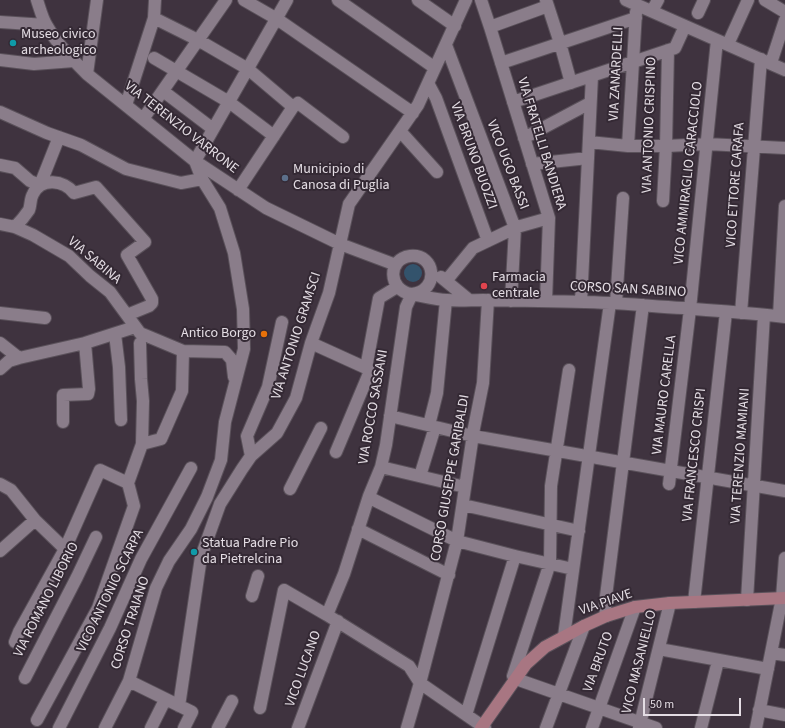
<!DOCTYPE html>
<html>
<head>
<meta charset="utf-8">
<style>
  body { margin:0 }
  #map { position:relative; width:785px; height:728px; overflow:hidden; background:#3f333f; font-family:"Source Sans 3",sans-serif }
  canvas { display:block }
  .scale { position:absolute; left:643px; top:698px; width:98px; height:18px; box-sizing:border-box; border:2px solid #e4dde4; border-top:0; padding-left:5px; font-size:12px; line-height:14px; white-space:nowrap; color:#e4dde4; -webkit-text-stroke:3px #342934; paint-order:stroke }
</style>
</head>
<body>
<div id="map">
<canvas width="785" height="728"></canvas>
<div class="scale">50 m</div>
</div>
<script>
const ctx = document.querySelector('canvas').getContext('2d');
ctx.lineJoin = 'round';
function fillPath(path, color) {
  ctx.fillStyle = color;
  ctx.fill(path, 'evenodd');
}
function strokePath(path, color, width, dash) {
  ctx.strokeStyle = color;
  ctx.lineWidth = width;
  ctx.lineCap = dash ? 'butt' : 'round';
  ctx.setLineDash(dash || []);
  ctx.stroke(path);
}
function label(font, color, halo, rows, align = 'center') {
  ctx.font = font + ' "Source Sans 3",sans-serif';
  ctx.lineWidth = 4;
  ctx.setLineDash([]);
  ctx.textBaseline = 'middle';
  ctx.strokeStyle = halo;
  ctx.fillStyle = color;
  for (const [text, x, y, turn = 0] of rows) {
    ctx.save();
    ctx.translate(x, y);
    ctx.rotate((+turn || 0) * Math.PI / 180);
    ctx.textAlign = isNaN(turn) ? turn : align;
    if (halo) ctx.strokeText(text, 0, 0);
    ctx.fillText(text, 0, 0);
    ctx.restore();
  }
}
const water = new Path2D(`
  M404 273a9 9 0 1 1 18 0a9 9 0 1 1-18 0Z`);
const street = new Path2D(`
  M37,0C40,9 42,18 47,26C57,44 72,59 87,74L195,161L266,208L340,244L396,265
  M244,0L277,19L413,113
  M338,0L435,68
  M418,0L455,26
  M481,0L490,27L549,218L546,301
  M546,0L560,43L571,83
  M626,0L785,70
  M765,0L785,12
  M652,11L658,0
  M698,13L704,0
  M154,18L198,40L248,69L293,107
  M0,22L46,25
  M490,27L548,6
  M728,44L748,0
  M446,45L515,228L511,301
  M154,58L229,102L274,136
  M0,60L34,64L74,61
  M501,63L636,18
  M771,63L785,20
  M87,74L97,0
  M428,83L436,98L488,241
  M163,91L213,129
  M513,102L675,48L685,26
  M126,105L154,18L155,0
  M0,112L47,133L81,145L126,169L181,183L202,179
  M143,119L226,0
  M400,131L437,172
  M524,138L590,103
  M589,142L628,146H666L707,144L785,148
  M628,146L636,12
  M532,164L588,158
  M0,165L15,168L30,181L40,185L59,137
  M238,190L293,107L298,103L343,137
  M663,201L666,146L668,50
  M0,224L15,227L33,235L69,256L90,276L110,292L140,333L183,351L225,352L232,360L234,377
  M15,227C20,222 25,216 29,210C31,205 30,199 33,194C41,177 64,180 74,193L96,187L145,242L127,255L152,299V303L149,306L127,315
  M441,277L469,300
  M446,281L473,248L517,227L549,218
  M412,294C440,291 436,253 410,256C387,259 388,290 411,294C423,296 435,300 447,300C459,301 471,300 483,300C526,301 568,301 610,303C634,304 659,307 683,308C717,311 751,313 785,317
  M581,302L592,76
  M616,303L623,198
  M0,313L45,318
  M741,313L761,59
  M779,316L785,206
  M115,334L119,367L121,420
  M0,343L19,358
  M311,343L366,368L379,298L397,287
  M0,369L9,361L19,358L85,343L135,327
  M569,370L551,486L550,563L513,676L516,679L656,728
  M390,416L473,436L785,491
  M63,422V395L88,394L89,389L85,343
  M429,425L437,393L446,300
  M142,444L161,439L182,391L183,351
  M336,452L370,371L366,368
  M251,456L247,436L268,387L282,322
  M381,467L465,487
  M420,476L435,427
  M0,484L11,490L35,520L65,549
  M669,484L690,309L717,40
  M290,489L321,428
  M369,496L374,500L457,541L515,556L573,569
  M463,505L579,531
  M358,529L449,575
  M0,551L35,520
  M252,596L258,576
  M747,600L764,315
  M694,602L726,312
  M327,615L344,574L369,496L381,467L386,445L406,307L412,294
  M606,616L605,604L643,305
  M564,636L610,303
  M15,642L19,632L65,549L100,470L128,483
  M659,649L768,669
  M771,653L785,655
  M25,678L77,577L96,537
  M129,681L192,712L184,728
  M179,706L201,557L220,504L242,469L251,456L277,433L296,398L311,343L329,293L349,204L418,105L466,0
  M260,708L284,590L327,615L409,666L420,683L485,728
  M759,710L785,715
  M466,715L515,556
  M37,720L98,608L134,506L128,483L142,444L143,401L141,379L140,343
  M59,728L110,628L141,559L191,468
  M105,728L129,681L156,588L169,561L191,529L207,497L221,460L225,422L244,349L243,309L234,253L220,208L202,179L195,161L287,0
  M151,728L165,700
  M218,728L232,701
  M298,728L338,621
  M407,728L420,683L457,541L474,428L483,383L488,300
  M546,728L584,626
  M592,728L635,607
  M639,728L670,603
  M701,728L718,661
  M756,728L782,598L785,558`);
const secondary = new Path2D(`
  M481,728L526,664L545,647L584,626L606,616L635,607L670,603L785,598`);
const markers = [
  [13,43,4,"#0f9aa8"],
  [285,178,4,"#5c6f8a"],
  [484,286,4,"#e0444e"],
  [264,334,4,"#e8710a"],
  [194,552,4,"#0f9aa8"]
];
const poiNames = [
  ["Museo civico",21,35],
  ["archeologico",21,51],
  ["Municipio di",293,170],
  ["Canosa di Puglia",293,186],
  ["Farmacia",492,278],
  ["centrale",492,294],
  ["Antico Borgo",256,334,"right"],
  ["Statua Padre Pio",202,544],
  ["da Pietrelcina",202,560]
];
const streetNames = [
  ["VIA ZANARDELLI",617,74,-87],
  ["VIA ANTONIO CRISPINO",650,125,-88],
  ["VIA TERENZIO VARRONE",181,128,38],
  ["VIA FRATELLI BANDIERA",541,144,73],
  ["VIA BRUNO BUOZZI",473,156,70],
  ["VICO UGO BASSI",507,165,69],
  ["VICO AMMIRAGLIO CARACCIOLO",689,173,-84],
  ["VICO ETTORE CARAFA",736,185,-86],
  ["VIA SABINA",94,261,40],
  ["CORSO SAN SABINO",628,290,3],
  ["VIA ANTONIO GRAMSCI",297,336,-72],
  ["VIA MAURO CARELLA",665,395,-83],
  ["VIA ROCCO SASSANI",374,407,-80],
  ["VIA FRANCESCO CRISPI",695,455,-84],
  ["VIA TERENZIO MAMIANI",741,456,-86],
  ["CORSO GIUSEPPE GARIBALDI",451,478,-80],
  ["VICO ANTONIO SCARPA",111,591,-64],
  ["VIA ROMANO LIBORIO",47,600,-63],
  ["VIA PIAVE",606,603,-19],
  ["CORSO TRAIANO",131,623,-72],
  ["VIA BRUTO",599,662,-70],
  ["VICO MASANIELLO",640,662,-76],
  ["VICO LUCANO",304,669,-70]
];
fillPath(water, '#33536c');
strokePath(street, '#5a515a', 14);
strokePath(secondary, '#5a515a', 14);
strokePath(street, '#8a7d8a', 12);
strokePath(secondary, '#a87682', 12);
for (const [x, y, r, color] of markers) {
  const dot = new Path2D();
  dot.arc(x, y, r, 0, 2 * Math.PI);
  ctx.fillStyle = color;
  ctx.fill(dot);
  strokePath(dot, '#342934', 1.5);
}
label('14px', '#e4dde4', '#342934', poiNames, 'left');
label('14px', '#e4dde4', '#342934', streetNames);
</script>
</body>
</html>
